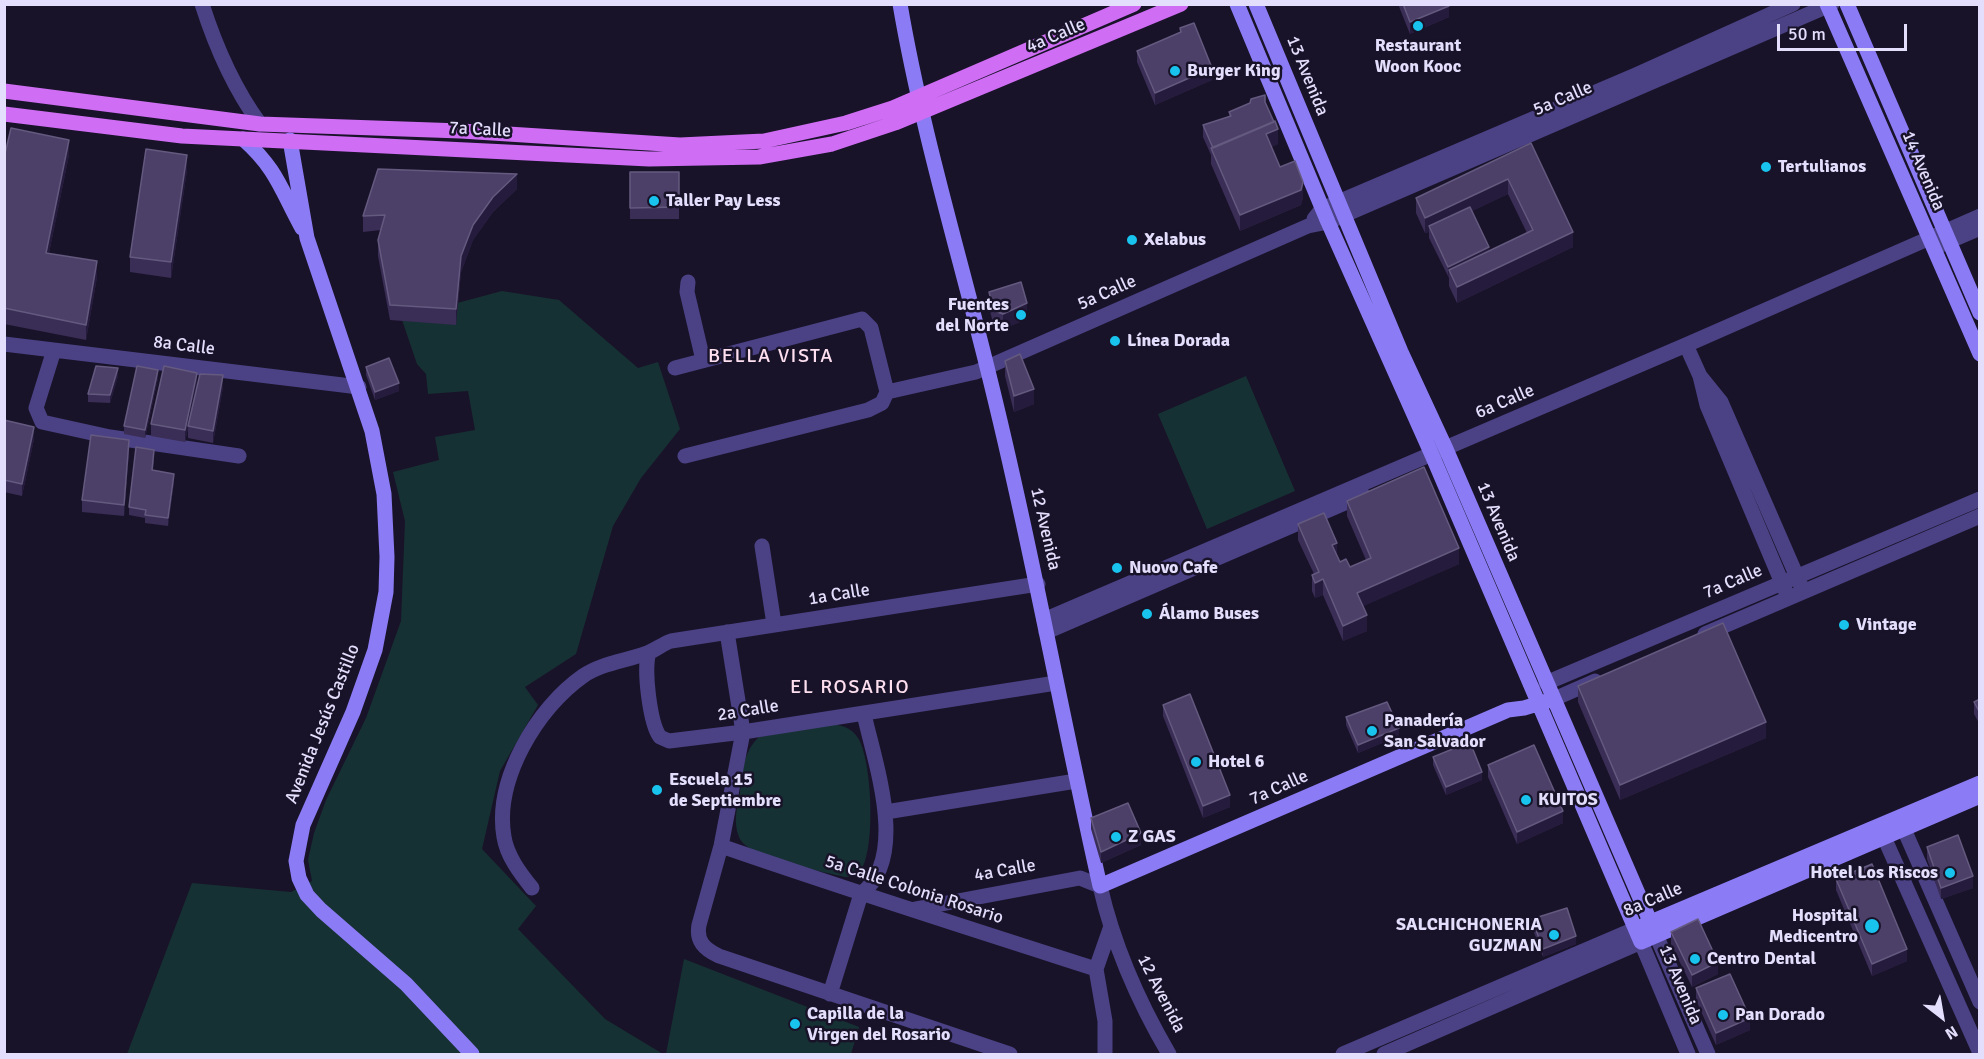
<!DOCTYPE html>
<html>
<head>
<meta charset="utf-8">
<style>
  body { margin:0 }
  #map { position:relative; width:1984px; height:1059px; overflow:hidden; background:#191329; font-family:Signika,sans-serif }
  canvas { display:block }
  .frame { position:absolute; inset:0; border:6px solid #e4defd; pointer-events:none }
  .north { position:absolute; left:1912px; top:987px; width:60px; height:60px; -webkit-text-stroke:4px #191329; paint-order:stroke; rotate:149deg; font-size:16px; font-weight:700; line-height:24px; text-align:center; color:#e4defd }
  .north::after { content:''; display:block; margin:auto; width:21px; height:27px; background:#e4defd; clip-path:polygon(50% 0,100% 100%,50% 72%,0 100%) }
  .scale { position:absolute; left:1777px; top:24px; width:130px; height:27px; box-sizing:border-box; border:3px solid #e4defd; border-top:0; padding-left:8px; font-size:18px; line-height:21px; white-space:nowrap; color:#e4defd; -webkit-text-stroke:4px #191329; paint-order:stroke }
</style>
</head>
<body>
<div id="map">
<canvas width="1984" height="1059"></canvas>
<div class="frame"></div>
<div class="north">N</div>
<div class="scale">50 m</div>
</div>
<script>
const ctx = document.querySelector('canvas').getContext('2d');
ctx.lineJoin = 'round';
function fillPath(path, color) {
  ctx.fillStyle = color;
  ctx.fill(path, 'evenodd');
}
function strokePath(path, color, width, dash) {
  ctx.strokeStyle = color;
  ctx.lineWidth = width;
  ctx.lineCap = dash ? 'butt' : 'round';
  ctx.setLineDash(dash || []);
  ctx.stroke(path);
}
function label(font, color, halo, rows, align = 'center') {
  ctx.font = font + ' Signika,sans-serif';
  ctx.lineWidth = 5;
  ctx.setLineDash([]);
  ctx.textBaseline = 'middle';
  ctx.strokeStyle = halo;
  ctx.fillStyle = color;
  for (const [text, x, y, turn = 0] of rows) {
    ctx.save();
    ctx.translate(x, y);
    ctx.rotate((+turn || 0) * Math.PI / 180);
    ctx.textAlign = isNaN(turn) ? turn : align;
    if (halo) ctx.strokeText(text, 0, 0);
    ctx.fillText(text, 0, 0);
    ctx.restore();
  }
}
const green = new Path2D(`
  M502,291L559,300L638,368L658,362L680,429L641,478L613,526L576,654L525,687L538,705L500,771L482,849L536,906L518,929L605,1019L663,1054H127L192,883L291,892L312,881L308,860L314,833L326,800L366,718L401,621L405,521L393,472L439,460L435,437L475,430L468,391L428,394L426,374L417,364L399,311L431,310Z
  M1246,376L1295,491L1207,529L1158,414Z
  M829,724C841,725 851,727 858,738C872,760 876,848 861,870C857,876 851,877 845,877C822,871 747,859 739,837C733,822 737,807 740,792C743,771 743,752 759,737Z
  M684,959L859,1027L851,1054H666Z`);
const street = new Path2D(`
  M202,4C216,48 233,87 260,124
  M1314,219L1322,209L1636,75L1793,4
  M1938,246L1980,228
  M688,282L687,292L703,360
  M4,344L359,387
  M1686,345L1700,376L1707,405L1785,590
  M54,350L36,408L42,422L110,437L239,456
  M675,368L862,319L871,328L887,392
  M1700,376L1721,402L1801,586
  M685,456L868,410L882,403L887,392L976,372L1308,226L1328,222L1832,4
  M762,546L774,624
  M1044,620L1686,345L1980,216
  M727,632L743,732L721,846L699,925C696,941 704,949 719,956L1010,1054
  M1046,632L1363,495
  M1705,634L1980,516
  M649,653C643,667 650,724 660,737L669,741L743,732L1056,683
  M1546,683L1980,499
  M1554,699L1595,681
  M886,812L1076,781
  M1899,818L1980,1002
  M1879,826L1980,1053
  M721,846C845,889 971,929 1096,969
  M532,888C520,873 507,856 504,837C494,780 537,708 583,676C602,663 626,661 647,653C656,650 662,644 671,641L1038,584
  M915,909L1080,878L1100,886C1114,947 1138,1001 1169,1054
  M1656,935L1708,1054
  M830,994L861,894C909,857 875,764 864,714
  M1105,1054V1021L1096,969L1110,929
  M1343,1054L1635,929
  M1384,1054L1641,942L1688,1054`);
const secondary = new Path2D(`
  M900,4C921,127 957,246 987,367C1030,539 1061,713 1100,886L1508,710L1524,708L1554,699
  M1237,4L1328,222L1432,455L1641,942L1980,796
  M1256,4L1401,352L1446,449L1656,935
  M1827,4L1980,354
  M1847,4L1980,313
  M243,139C277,169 281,190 302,228
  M290,140L307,238L372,431L384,494L387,557L386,592L375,650L353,712L303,825L296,861L299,878L307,895L321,910L406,984L472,1054
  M1644,925L1980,783`);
const primary = new Path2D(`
  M4,91L260,124L461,131L680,145L764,141L846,123L893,108L1134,4
  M4,114L182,136L649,159L759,157L832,144L895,123L1181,4`);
const wall = new Path2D(`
  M1398,4H1448L1449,17L1410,34Z
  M1180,28L1212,80L1155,105L1137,62V51L1180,32Z
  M1265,102L1278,144L1271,147L1280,167L1303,197L1301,205L1240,231L1211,164V155L1203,137V125L1229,117V112Z
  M1531,143L1573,247L1457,303L1449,286V278L1429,238V232L1425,233L1416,213V198ZM1508,194L1527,233L1489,251L1472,211Z
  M69,155L49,253L97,277L86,340L4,324V158Z
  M187,170L171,278L130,272V257Z
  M630,172H679V219H630Z
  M517,189L493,212L473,240L461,272L456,325L390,320L378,256V240L381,230L363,232V216Z
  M989,292L1027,319L1003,329L994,327L989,307Z
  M1005,361L1034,404L1014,412L1005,376Z
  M366,367L399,391L375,400L366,375Z
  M118,376L110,403L88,402V394Z
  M158,378L145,438L124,434V426Z
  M197,385L223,387L213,443L188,438V428L185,442L151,436V424Z
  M4,420L34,439L22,496L4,492Z
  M129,452L124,516L82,512V500Z
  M154,458L153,470L174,482L168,526L145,523V518L129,515V507Z
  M1347,501L1459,564L1363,606L1367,631L1343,641L1323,595L1315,598L1312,591V575L1314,574L1298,540V524L1337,556L1340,562L1350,567L1366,560L1347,516Z
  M1578,686L1766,738L1620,800L1578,702Z
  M1980,699V725L1974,714V702Z
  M1163,705L1230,807L1203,818L1163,716Z
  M1346,717L1399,736L1358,753L1346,725Z
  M1433,757L1482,780L1446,795L1433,765Z
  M1488,765L1563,823L1517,844L1488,777Z
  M1091,818L1141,845L1101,863L1091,829Z
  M1927,847L1973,888L1941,899L1927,859Z
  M1836,879L1907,961L1872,976L1836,890Z
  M1532,919L1576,944L1543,957L1532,927Z
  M1671,932L1718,974L1692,987L1671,944Z
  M1696,988L1750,1030L1716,1045L1696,1000Z`);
const shadedWall = new Path2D(`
  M1449,6V17L1410,34V22Z
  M1212,68V80L1155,105V93Z
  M1278,129V144L1266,149L1214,156Z
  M69,140V155L46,268V253Z
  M187,155V170L171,278V262Z
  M517,174V189L493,212L473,240L461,272L456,325V309L461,256L473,225L493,197Z
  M1508,179V194L1431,231L1429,226V232L1425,233V218Z
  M1303,182V197L1301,205L1240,231V215Z
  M1573,232V247L1457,303V287Z
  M1489,247V259L1449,270L1448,279V267Z
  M97,261V277L86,340V325Z
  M1027,303V319L1003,329V314Z
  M118,368V376L110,403V395Z
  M158,370V378L145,438V430Z
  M197,373V385L185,442V430Z
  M223,375V387L213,443V431Z
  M399,383V391L375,400V392Z
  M1034,389V404L1014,412V396Z
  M34,427V439L22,496V484Z
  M129,440V452L124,516V505Z
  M174,474V482L168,526V518Z
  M1337,543V559L1332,545Z
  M1459,548V564L1357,609V593Z
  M1323,579V595L1315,598V583Z
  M1367,615V631L1343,641V626Z
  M1766,722V738L1620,800V785Z
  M1399,728V736L1358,753V745Z
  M1482,772V780L1446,795V787Z
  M1230,795V807L1203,818V806Z
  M1563,811V823L1517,844V832Z
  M1141,833V845L1101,863V852Z
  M1973,876V888L1941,899V888Z
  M1576,936V944L1543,957V949Z
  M1907,949V961L1872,976V964Z
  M1718,962V974L1692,987V975Z
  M1750,1018V1030L1716,1045V1033Z`);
const building = new Path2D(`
  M1403,4H1448L1449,6L1410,22Z
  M1194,23L1212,68L1155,93L1137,51L1181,32L1180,28Z
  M1265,95V102L1274,122L1213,148L1203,125L1231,116L1229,112L1250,103L1251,99Z
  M1275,121L1278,129L1266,134L1280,167L1295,161L1303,182L1301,190L1240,215L1211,148Z
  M11,128L69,140L46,253L97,261L86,325L4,308V158Z
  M1531,143L1573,232L1457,287L1449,270L1533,230L1508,179L1425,218L1416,198Z
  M146,149L187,155L171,262L130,257Z
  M378,169L517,174L493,197L473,225L461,256L456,309L390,305L378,240L385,215L363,216Z
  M630,172H679V207L630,208Z
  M1470,207L1489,247L1448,267L1429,226Z
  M1021,282L1027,303L1003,314L994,311L989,292Z
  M1020,354L1034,389L1014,396L1005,361Z
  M389,358L399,383L375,392L366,367Z
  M96,366L118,368L110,395L88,394Z
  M137,366L158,370L145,430L124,426Z
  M164,366L197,373L185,430L151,424Z
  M200,374L223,375L213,431L188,426Z
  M4,420L34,427L22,484L4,480Z
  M91,435L129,440L124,505L82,500Z
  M136,447L154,450L152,470L174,474L168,518L145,515L146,510L129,507Z
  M1424,467L1459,548L1357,593L1367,615L1343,626L1323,579L1315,583L1312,575L1319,572L1298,524L1324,513L1337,543L1332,545L1340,562L1346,559L1350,567L1371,558L1347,501Z
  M1723,623L1766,722L1620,785L1578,686Z
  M1190,694L1230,795L1203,806L1163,705Z
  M1980,699V713L1974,702Z
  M1387,702L1399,728L1358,745L1346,717Z
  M1470,742L1482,772L1446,787L1433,757Z
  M1534,745L1563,811L1517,832L1488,765Z
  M1128,803L1141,833L1101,852L1091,818Z
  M1958,835L1973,876L1941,888L1927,847Z
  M1872,864L1907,949L1872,964L1836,879Z
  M1567,908L1576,936L1543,949L1532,919Z
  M1698,919L1718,962L1692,975L1671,932Z
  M1730,974L1750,1018L1716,1033L1696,988Z`);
const markers = [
  [1418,26,6,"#18c3ee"],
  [1175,71,6,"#18c3ee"],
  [1766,167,6,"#18c3ee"],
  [654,201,6,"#18c3ee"],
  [1132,240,6,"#18c3ee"],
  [1021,315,6,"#18c3ee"],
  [1115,341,6,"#18c3ee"],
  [1117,568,6,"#18c3ee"],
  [1147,614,6,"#18c3ee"],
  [1844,625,6,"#18c3ee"],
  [1372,731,6,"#18c3ee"],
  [1196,762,6,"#18c3ee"],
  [657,790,6,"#18c3ee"],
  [1526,800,6,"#18c3ee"],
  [1116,837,6,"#18c3ee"],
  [1950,873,6,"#18c3ee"],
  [1872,926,8,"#18c3ee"],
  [1554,935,6,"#18c3ee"],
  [1695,959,6,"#18c3ee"],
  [1723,1015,6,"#18c3ee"],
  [795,1024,6,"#18c3ee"]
];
const streetNames = [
  ["4a Calle",1056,36,-23],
  ["13 Avenida",1307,76,68],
  ["5a Calle",1563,99,-23],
  ["7a Calle",480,130,3],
  ["14 Avenida",1923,171,67],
  ["5a Calle",1107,293,-24],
  ["8a Calle",184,346,7],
  ["6a Calle",1505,402,-23],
  ["13 Avenida",1498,522,67],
  ["12 Avenida",1045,529,77],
  ["7a Calle",1733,582,-23],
  ["1a Calle",839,595,-9],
  ["2a Calle",748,711,-9],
  ["Avenida Jesús Castillo",323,724,-68],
  ["7a Calle",1279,788,-24],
  ["4a Calle",1005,871,-10],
  ["5a Calle Colonia Rosario",914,890,18],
  ["8a Calle",1653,900,-23],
  ["13 Avenida",1680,985,67],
  ["12 Avenida",1161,994,63]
];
const poiNames = [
  ["Restaurant",1418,46,"center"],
  ["Woon Kooc",1418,67,"center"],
  ["Burger King",1187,71],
  ["Tertulianos",1778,167],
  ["Taller Pay Less",666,201],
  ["Xelabus",1144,240],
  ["Fuentes",1009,305,"right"],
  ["del Norte",1009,326,"right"],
  ["Línea Dorada",1127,341],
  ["Nuovo Cafe",1129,568],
  ["Álamo Buses",1159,614],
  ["Vintage",1856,625],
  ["Panadería",1384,721],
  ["San Salvador",1384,742],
  ["Hotel 6",1208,762],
  ["Escuela 15",669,780],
  ["de Septiembre",669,801],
  ["KUITOS",1538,800],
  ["Z GAS",1128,837],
  ["Hotel Los Riscos",1938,873,"right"],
  ["Hospital",1858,916,"right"],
  ["Medicentro",1858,937,"right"],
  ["SALCHICHONERIA",1542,925,"right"],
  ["GUZMAN",1542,946,"right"],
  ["Centro Dental",1707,959],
  ["Capilla de la",807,1014],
  ["Virgen del Rosario",807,1035],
  ["Pan Dorado",1735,1015]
];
const neighbourhoodNames = [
  ["BELLA VISTA",771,357],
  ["EL ROSARIO",850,688]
];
fillPath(green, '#163133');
strokePath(street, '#4b4285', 15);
strokePath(secondary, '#8b7cf5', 15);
strokePath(primary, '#cf6df4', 15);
fillPath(wall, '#3a2d56');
fillPath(shadedWall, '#251b3c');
fillPath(building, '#4c4068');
strokePath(building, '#64597f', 1.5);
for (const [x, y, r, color] of markers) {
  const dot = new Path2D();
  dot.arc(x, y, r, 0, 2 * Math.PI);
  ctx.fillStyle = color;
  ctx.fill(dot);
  strokePath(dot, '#191329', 2);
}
label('18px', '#e4defd', '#191329', streetNames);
label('bold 18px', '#e4defd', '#191329', poiNames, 'left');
ctx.letterSpacing = '1.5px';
label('20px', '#fddfef', '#191329', neighbourhoodNames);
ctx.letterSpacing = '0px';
</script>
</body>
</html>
